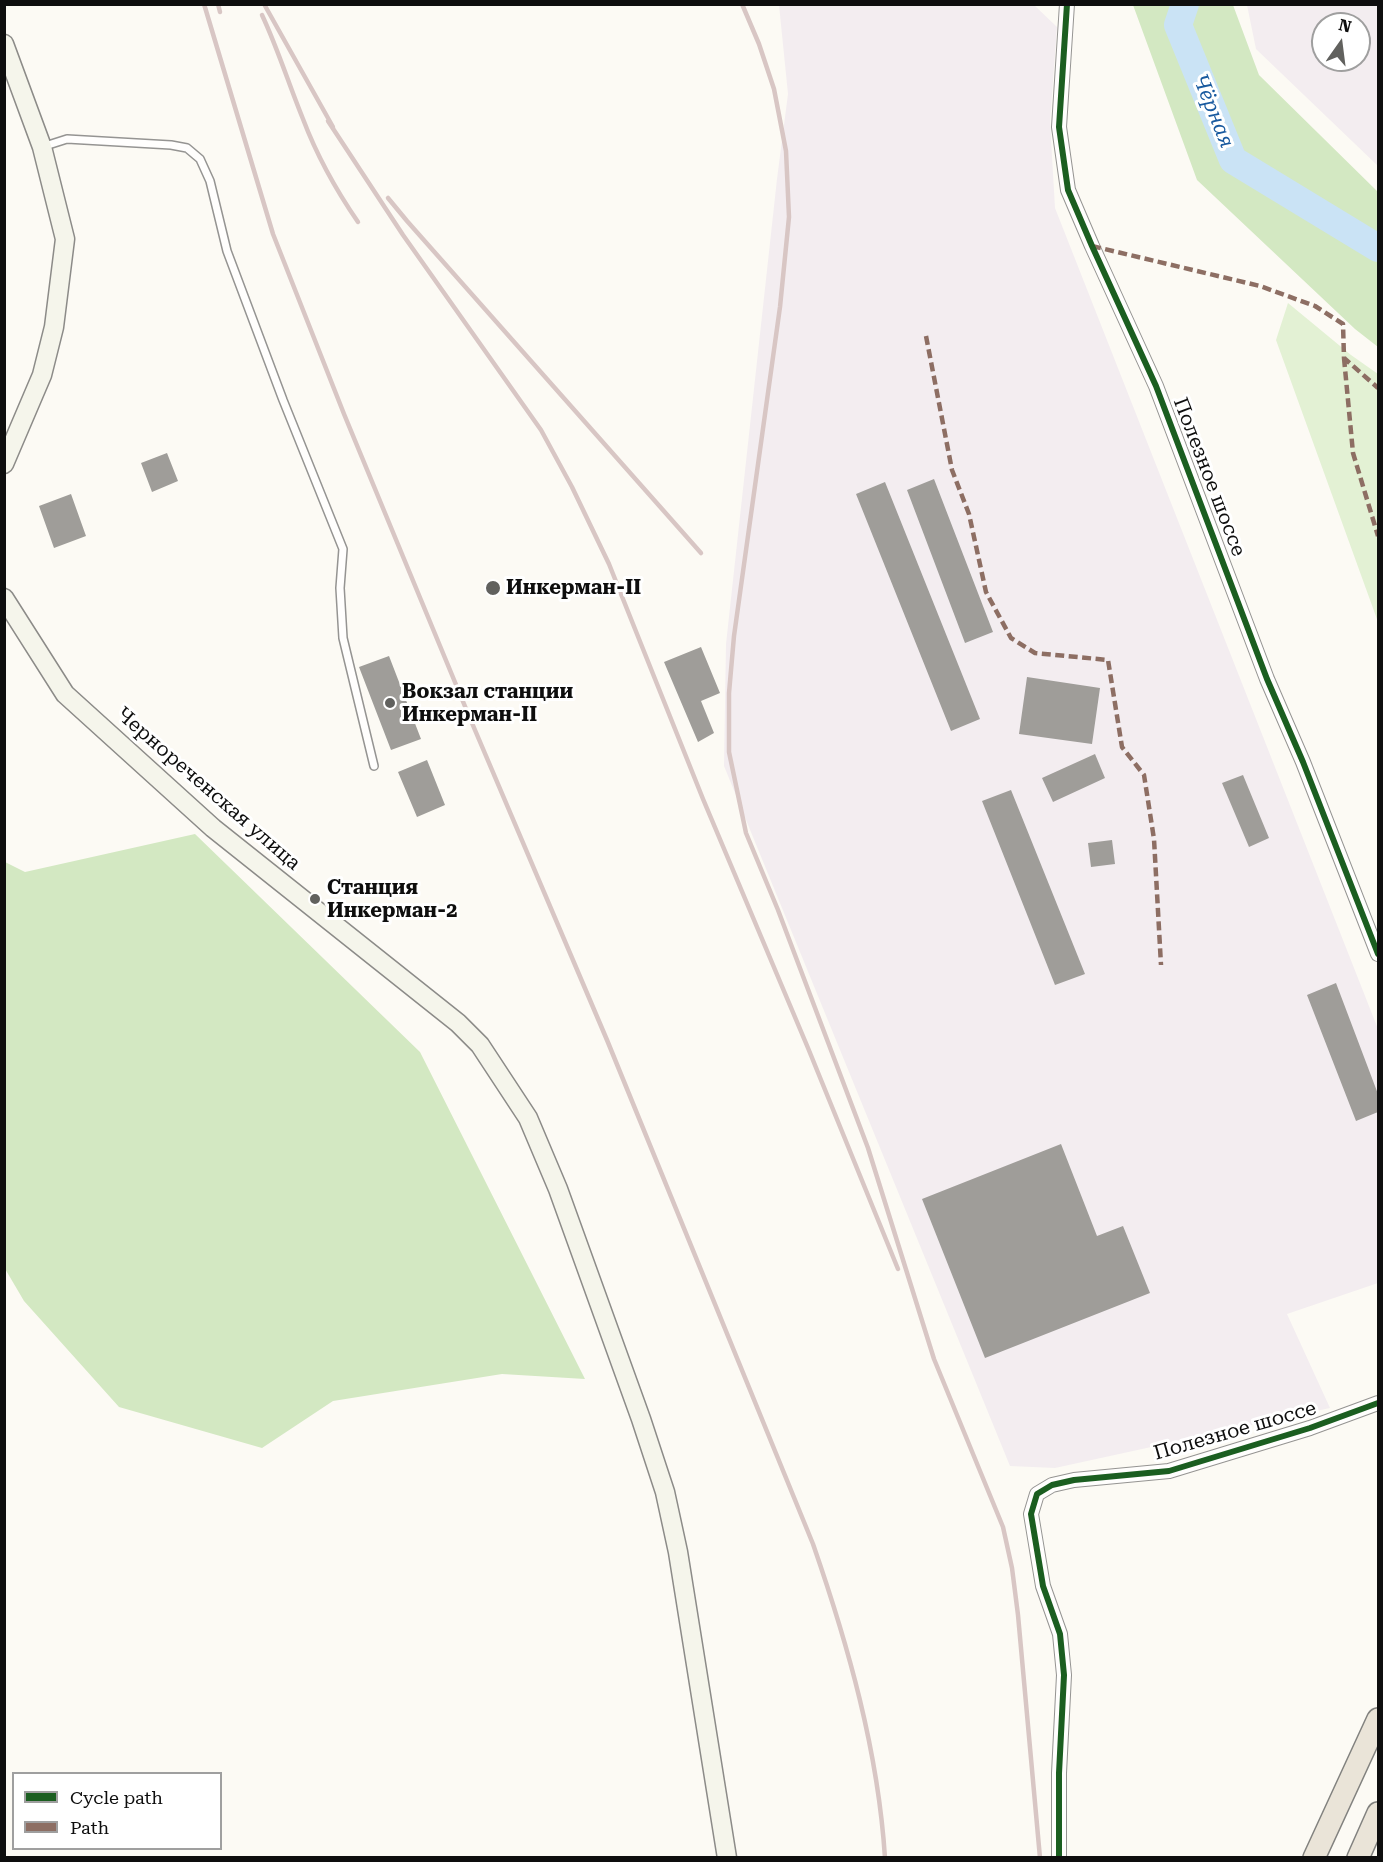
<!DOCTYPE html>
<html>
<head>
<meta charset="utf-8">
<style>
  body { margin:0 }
  #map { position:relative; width:1383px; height:1862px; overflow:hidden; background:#fcfaf4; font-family:"Roboto Serif",serif }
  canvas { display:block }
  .frame { position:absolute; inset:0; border:6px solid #0e0e0e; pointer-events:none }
  .legend { position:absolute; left:12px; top:1772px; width:210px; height:78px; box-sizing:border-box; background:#fff; border:2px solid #9f9f9f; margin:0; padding:8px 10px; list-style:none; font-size:18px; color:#0e0e0e }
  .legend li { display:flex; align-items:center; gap:12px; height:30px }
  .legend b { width:30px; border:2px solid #9f9f9f }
  .north { position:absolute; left:1311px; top:12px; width:60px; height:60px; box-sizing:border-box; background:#fff; border:2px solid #9f9f9f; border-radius:50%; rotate:14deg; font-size:16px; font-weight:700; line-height:24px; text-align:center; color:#0e0e0e }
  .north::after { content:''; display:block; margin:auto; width:21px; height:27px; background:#61615e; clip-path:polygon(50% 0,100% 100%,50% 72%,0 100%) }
</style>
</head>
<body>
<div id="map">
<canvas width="1383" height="1862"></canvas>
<div class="frame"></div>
<ul class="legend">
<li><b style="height:8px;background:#1b5e20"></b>Cycle path</li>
<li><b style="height:8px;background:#8d6e63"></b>Path</li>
</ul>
<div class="north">N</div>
</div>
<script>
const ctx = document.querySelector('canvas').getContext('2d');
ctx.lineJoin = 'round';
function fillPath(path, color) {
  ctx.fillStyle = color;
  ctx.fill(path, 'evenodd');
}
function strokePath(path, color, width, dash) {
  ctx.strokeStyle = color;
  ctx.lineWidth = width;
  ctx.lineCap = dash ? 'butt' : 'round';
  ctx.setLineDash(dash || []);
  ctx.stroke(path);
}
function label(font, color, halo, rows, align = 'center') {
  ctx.font = font + ' "Roboto Serif",serif';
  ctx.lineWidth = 6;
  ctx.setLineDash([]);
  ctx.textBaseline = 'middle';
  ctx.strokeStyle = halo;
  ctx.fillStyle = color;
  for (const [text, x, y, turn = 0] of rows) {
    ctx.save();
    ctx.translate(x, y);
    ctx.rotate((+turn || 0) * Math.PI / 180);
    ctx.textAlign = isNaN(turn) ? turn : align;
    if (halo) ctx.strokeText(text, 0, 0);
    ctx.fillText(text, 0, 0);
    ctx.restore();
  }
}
const industrial = new Path2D(`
  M779,5H1034L1057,27L1050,122L1055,208L1378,1029V1283L1287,1314L1330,1408L1055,1468L1010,1466L724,766L726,644L777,179L788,94Z
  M1247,5H1378V166L1256,49ZM1323,24H1359V60H1323Z`);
const green = new Path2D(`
  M1288,303L1351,355L1378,374V622L1276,340Z`);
const forest = new Path2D(`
  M1133,5H1233L1259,75L1378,192V347L1355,329L1197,180Z
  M195,834L420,1052L585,1379L502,1374L333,1401L262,1448L119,1407L24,1301L4,1267L5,862L25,872Z`);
const river = new Path2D(`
  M1185,4L1178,25L1233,160L1378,248`);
const building = new Path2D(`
  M167,453L178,481L152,492L141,463Z
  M934,479L993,632L965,643L907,490Z
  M885,482L980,719L951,731L856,494Z
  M71,494L86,536L54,548L39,506Z
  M701,647L720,693L701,701L714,733L698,742L664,662Z
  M389,656L421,739L391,750L359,667Z
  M1027,677L1100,688L1092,744L1019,734Z
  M1095,754L1105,778L1053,802L1042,778Z
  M427,760L445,805L417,817L398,772Z
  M1243,775L1269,838L1249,847L1222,783Z
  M1011,790L1085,974L1055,985L982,801Z
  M1112,840L1115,864L1091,867L1088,843Z
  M1336,983L1378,1094V1112L1356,1121L1307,995Z
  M1061,1144L1097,1236L1123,1226L1150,1293L985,1358L922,1199Z`);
const service = new Path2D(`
  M42,147L67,139L171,145L187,148L200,159L210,181L227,251L283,400L343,549L340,588L343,638L374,766`);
const minor = new Path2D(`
  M1067,4L1059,127L1068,190L1092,246L1156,386L1267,679L1303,762L1378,954
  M1059,1858V1773L1064,1675L1060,1634L1043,1586L1031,1514L1037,1494L1052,1485L1074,1480L1169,1471L1310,1428L1378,1403`);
const secondary = new Path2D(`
  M4,44L42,147L65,239L54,327L42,375L4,464
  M4,598L65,694L213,828L458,1023L480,1045L528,1118L558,1189L641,1419L665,1492L678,1552L727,1858`);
const trunk = new Path2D(`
  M1314,1858L1378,1719
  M1358,1858L1378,1813`);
const rail = new Path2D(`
  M204,4L273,234L344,414L469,716L607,1040L813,1544C848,1645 878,1750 885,1858
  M218,4L220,12
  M264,4L333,127
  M742,4L759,44L774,89L786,151L789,217L780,307L734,636L729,693V752L746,833L778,910L868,1148L934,1359L1003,1527L1012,1568L1018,1615L1040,1858
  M262,15C278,49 289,85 303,119C317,156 336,190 358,222
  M328,121L403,235L541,430L572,487L609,564L703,799L808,1048L898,1269
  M388,198L407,221L701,553`);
const quiet = new Path2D(`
  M1092,246L1260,286L1315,306L1343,324L1344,358L1378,388
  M926,336L952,470L969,514L986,592L1011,638L1035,653L1108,660L1122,747L1144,775L1154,839L1161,965
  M1344,358L1353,453L1378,536`);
const cycleway = new Path2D(`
  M1067,4L1059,127L1068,190L1092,246L1156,386L1267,679L1303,762L1378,954
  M1059,1858V1773L1064,1675L1060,1634L1043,1586L1031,1514L1037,1494L1052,1485L1074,1480L1169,1471L1310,1428L1378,1403`);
const markers = [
  [493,588,8,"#61615e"],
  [390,703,6,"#61615e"],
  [315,899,6,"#61615e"]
];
const streetNames = [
  ["Полезное шоссе",1209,477,69],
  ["Чернореченская улица",208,789,41],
  ["Полезное шоссе",1235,1431,-16]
];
const poiNames = [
  ["Инкерман-II",506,588],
  ["Вокзал станции",402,692],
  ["Инкерман-II",402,715],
  ["Станция",327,888],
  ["Инкерман-2",327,911]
];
const waterNames = [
  ["Чёрная",1213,111,68]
];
fillPath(industrial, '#f3edf0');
fillPath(green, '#e3f1d4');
fillPath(forest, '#d3e8c2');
strokePath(river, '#cae3f5', 28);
fillPath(building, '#9f9d99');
strokePath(service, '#959492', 10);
strokePath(minor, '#959492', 16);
strokePath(secondary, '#8c8b88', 21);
strokePath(trunk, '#82827f', 24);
strokePath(service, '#fffefd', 7);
strokePath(minor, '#fffefd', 14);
strokePath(secondary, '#f5f5eb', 18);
strokePath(trunk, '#eae4d8', 21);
strokePath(rail, '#d8c6c4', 4.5);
strokePath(quiet, '#8d6e63', 4.5, [9, 4.5]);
strokePath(cycleway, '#1b5e20', 6);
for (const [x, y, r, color] of markers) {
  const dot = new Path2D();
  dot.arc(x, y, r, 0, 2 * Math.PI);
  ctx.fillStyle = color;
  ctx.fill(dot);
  strokePath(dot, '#fff', 2);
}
label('20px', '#0e0e0e', '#fff', streetNames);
label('bold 20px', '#0e0e0e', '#fff', poiNames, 'left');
label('italic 21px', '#195a9f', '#fff', waterNames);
</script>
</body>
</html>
